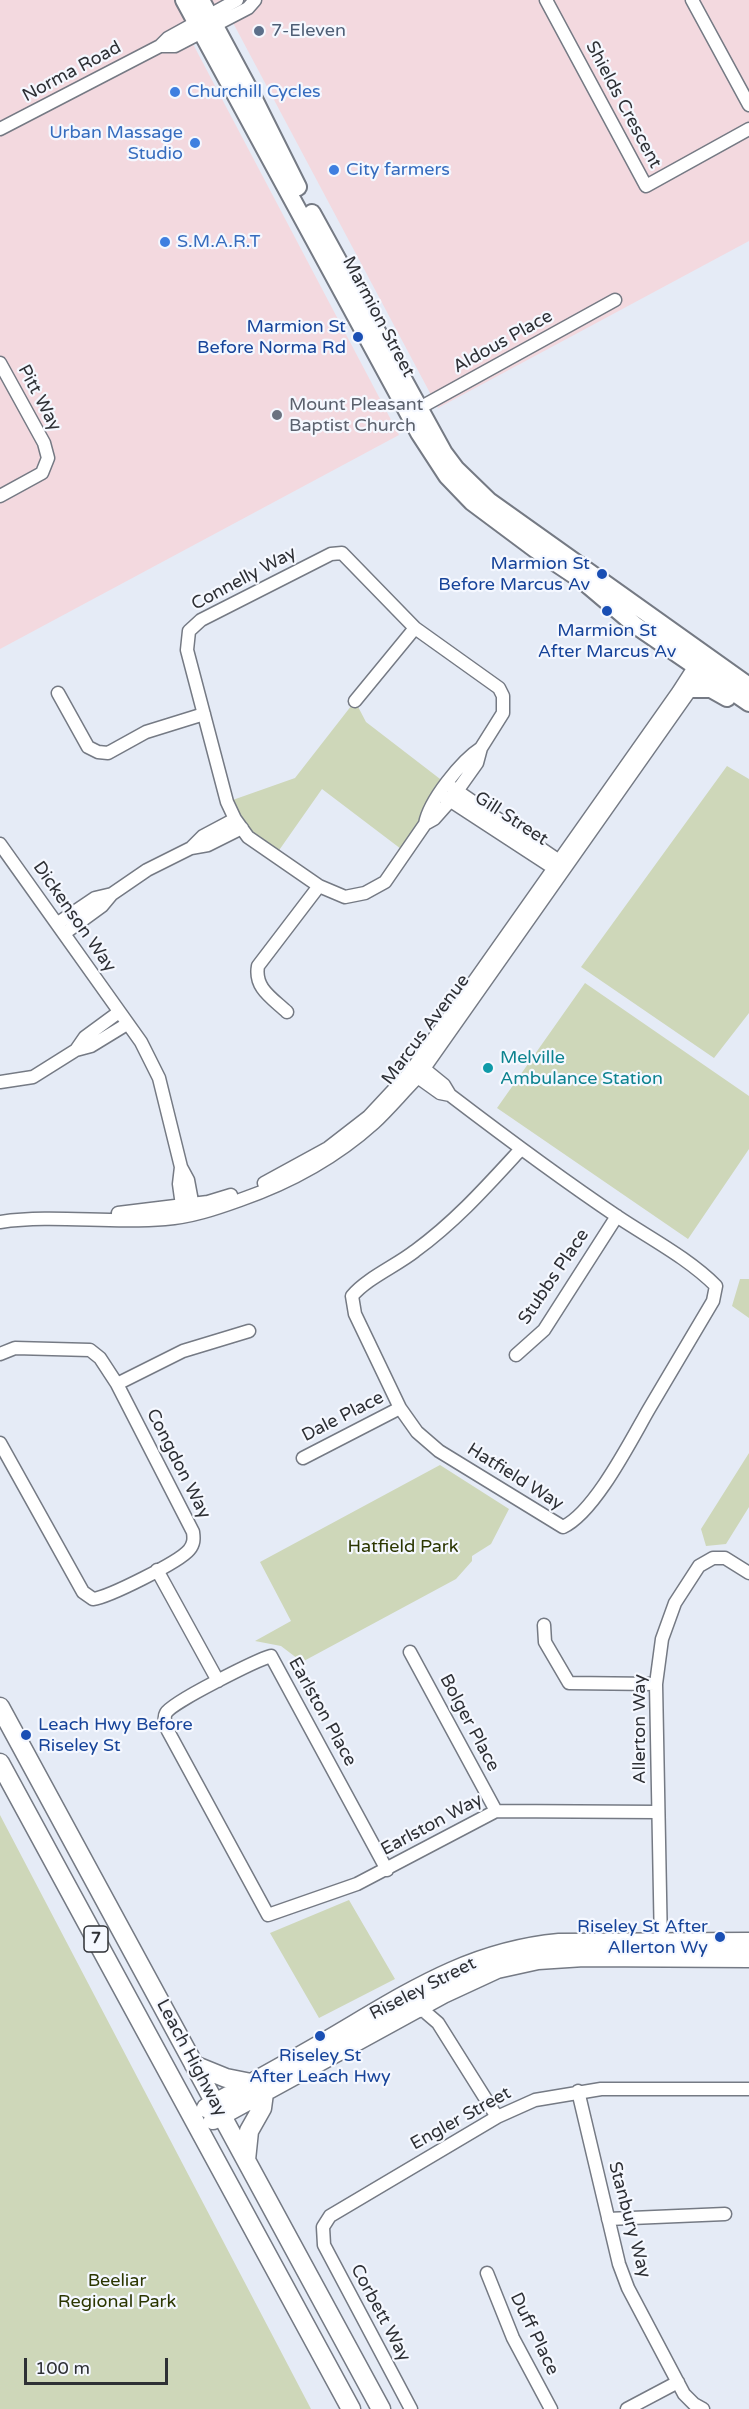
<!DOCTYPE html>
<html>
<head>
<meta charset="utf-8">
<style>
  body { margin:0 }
  #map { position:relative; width:749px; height:2409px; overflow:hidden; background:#e5ebf6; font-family:"Varela Round",sans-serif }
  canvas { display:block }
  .scale { position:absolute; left:24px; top:2358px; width:144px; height:27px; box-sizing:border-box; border:3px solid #2e3035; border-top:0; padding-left:8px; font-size:18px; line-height:21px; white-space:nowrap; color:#2e3035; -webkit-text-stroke:4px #f5f8ff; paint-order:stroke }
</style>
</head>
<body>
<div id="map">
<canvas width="749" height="2409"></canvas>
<div class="scale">100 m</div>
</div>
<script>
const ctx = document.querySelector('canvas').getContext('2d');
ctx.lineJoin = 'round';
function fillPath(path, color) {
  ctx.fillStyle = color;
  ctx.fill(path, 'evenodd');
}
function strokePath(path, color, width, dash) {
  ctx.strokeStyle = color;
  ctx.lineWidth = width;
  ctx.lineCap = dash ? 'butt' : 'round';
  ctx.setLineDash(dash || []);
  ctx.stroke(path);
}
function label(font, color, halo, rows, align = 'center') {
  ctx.font = font + ' "Varela Round",sans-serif';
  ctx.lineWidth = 4.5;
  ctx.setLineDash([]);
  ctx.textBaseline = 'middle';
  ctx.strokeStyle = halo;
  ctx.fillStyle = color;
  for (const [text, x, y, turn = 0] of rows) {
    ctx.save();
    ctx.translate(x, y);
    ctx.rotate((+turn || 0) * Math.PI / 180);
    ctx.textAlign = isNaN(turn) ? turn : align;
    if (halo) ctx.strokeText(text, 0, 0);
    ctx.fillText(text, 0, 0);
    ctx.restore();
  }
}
const commercial = new Path2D(`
  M0,0H749V241L438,408L231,19L193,44L399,435L0,649Z`);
const green = new Path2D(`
  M355,701L366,722L457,792L405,852L322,789L275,856L248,837L227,802L295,778Z
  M727,766L749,779V1013L714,1058L581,967Z
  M585,983L749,1096V1149L688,1239L497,1108Z
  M740,1279H749V1318L732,1306Z
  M749,1453V1507L726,1544L706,1546L701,1529Z
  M440,1465L509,1509L491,1544L472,1556V1561L456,1579L302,1662L281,1646L255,1641L291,1621L260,1562Z
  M0,1815L311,2409H0Z
  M349,1900L395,1979L319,2018L270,1933Z`);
const minor = new Path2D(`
  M546,0L646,186L749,129
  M692,0L749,105
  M160,46H175L248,8L255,0
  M0,129L160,46L168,38L237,0
  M0,363L44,443L48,458L42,473L0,496
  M414,411L615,300
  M342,553L415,628L499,688L503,696V713L481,748L477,763L450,801L434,819L425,824L385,882L365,893L345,897L319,886L248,837L235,819L227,802L187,650L189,631L201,620L331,554Z
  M58,693L88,747L98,752L108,753L146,732L204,714
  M355,701L415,628
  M447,784L565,865
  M440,794L558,871
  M425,824C429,801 461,761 481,748
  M0,844L141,1042L159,1078L181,1167L188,1180L194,1212
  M192,847L203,836L235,819
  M58,923L95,898L112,894
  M65,933L102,906L112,894L147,870L191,848L208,845L242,828
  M287,1012C272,998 254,988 258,966L319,886
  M76,1050L85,1037L119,1012
  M417,1063L444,1085L450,1095C505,1137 560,1178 618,1217C651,1239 688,1258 716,1286L713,1301C692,1337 670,1373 649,1409C631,1440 595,1512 563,1527L439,1451L417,1432L400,1408L355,1314L352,1296C367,1278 396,1266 415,1251C456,1221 487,1186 521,1149
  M412,1073L440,1093L450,1095
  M0,1082L33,1077L76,1050L91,1046L127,1024
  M181,1167L179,1184L183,1213
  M264,1183L328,1148L368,1117L410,1072L678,692L698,661
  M118,1213L208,1202L231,1195
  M0,1222C54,1214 110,1224 165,1219C191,1217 215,1209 240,1200C289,1183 334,1159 374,1123C389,1109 403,1092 418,1077L708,665
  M0,1354L15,1348L90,1350L100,1358L117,1384L193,1532C194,1539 194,1544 189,1550C179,1562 109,1597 93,1599L83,1592L0,1443
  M516,1355L544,1330L617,1216
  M117,1384L183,1351L249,1331
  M303,1458L400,1408
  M157,1570L218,1681
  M544,1625L545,1642L569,1683L656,1684
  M410,1652L496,1811
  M387,1870L271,1656C257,1660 172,1702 166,1713C163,1718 166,1725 168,1731L268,1915L357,1884L496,1811L658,1812
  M661,1947L656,1684L662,1639L675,1603L699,1566L713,1558H725L749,1573
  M413,2010L424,2011L438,2023L497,2117
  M578,2091L619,2264L628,2288L684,2394L694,2404L703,2409
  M608,2219L725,2214
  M487,2273L513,2338L551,2409
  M411,2409L324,2245L323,2227L330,2216L497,2117L535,2100L601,2089H749
  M627,2409L678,2382`);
const major = new Path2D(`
  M184,0L419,433L447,476L472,502L535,549L583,581L635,625L749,703
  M201,0L250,91L298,187
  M312,213L444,453L456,469L489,501L749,686
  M691,689H711L727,698`);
const highway = new Path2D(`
  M0,1707L381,2409
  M0,1763L351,2409
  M194,2065L226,2078L251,2083
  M206,2108C250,2084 294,2060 338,2034C411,1991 472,1951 559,1943L749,1942
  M213,2120L443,1994L497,1969L538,1960L584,1957L749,1958
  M246,2160L249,2131L262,2108L264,2093`);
const markers = [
  [259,31,6,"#5c6f8a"],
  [175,92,6,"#3f7fe0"],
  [195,143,6,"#3f7fe0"],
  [334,170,6,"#3f7fe0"],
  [165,242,6,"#3f7fe0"],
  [358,337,6,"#1a4fb4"],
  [277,415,6,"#6b7280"],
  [602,574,6,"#1a4fb4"],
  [607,611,6,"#1a4fb4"],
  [488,1068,6,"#0f9aa8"],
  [26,1735,6,"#1a4fb4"],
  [720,1937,6,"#1a4fb4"],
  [320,2036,6,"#1a4fb4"]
];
const shields = [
  [96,1939,24]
];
const shieldNames = [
  ["7",96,1939]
];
const serviceNames = [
  ["7-Eleven",271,31]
];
const streetNames = [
  ["Norma Road",72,72,-28],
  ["Shields Crescent",623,105,62],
  ["Marmion Street",378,317,62],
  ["Aldous Place",503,342,-29],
  ["Pitt Way",39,398,62],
  ["Connelly Way",244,579,-28],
  ["Gill Street",511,819,33],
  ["Dickenson Way",74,917,55],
  ["Marcus Avenue",426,1030,-53],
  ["Stubbs Place",554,1277,-56],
  ["Dale Place",343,1417,-27],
  ["Congdon Way",178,1464,63],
  ["Hatfield Way",515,1477,32],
  ["Earlston Place",322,1712,61],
  ["Bolger Place",469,1723,62],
  ["Allerton Way",640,1729,-90],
  ["Earlston Way",432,1825,-28],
  ["Riseley Street",423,1989,-27],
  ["Leach Highway",191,2058,62],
  ["Engler Street",461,2119,-29],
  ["Stanbury Way",629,2220,75],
  ["Corbett Way",380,2313,62],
  ["Duff Place",534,2334,64]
];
const shopNames = [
  ["Churchill Cycles",187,92],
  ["Urban Massage",183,133,"right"],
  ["Studio",183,154,"right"],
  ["City farmers",346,170],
  ["S.M.A.R.T",177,242]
];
const transitNames = [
  ["Marmion St",346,327],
  ["Before Norma Rd",346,348],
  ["Marmion St",590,564],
  ["Before Marcus Av",590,585],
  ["Marmion St",607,631,"center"],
  ["After Marcus Av",607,652,"center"],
  ["Leach Hwy Before",38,1725,"left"],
  ["Riseley St",38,1746,"left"],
  ["Riseley St After",708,1927],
  ["Allerton Wy",708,1948],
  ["Riseley St",320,2056,"center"],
  ["After Leach Hwy",320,2077,"center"]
];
const worshipNames = [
  ["Mount Pleasant",289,405],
  ["Baptist Church",289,426]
];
const cultureNames = [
  ["Melville",500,1058],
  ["Ambulance Station",500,1079]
];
const parkNames = [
  ["Hatfield Park",403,1547],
  ["Beeliar",117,2281],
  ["Regional Park",117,2302]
];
fillPath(commercial, '#f3d9df');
fillPath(green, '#ced7b9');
strokePath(minor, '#757a84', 15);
strokePath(major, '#757a84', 20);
strokePath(highway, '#757a84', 21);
strokePath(minor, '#fff', 12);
strokePath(major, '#fff', 16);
strokePath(highway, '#fff', 18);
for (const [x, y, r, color] of markers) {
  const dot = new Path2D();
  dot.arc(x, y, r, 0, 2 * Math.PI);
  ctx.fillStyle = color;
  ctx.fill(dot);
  strokePath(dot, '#f5f8ff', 2);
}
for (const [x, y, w] of shields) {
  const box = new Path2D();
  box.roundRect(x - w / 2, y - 13, w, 26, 4.5);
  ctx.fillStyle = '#f5f8ff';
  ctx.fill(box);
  strokePath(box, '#2e3035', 1.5);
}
label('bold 16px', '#2e3035', null, shieldNames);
label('18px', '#4e5e75', '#f5f8ff', serviceNames, 'left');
label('18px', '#2e3035', '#f5f8ff', streetNames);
label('18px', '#366cbe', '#f5f8ff', shopNames, 'left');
label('18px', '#164399', '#f5f8ff', transitNames, 'right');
label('18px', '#5b616d', '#f5f8ff', worshipNames, 'left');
label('18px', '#0d838f', '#f5f8ff', cultureNames, 'left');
label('18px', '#2b3600', '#f5f8ff', parkNames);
</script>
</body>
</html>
